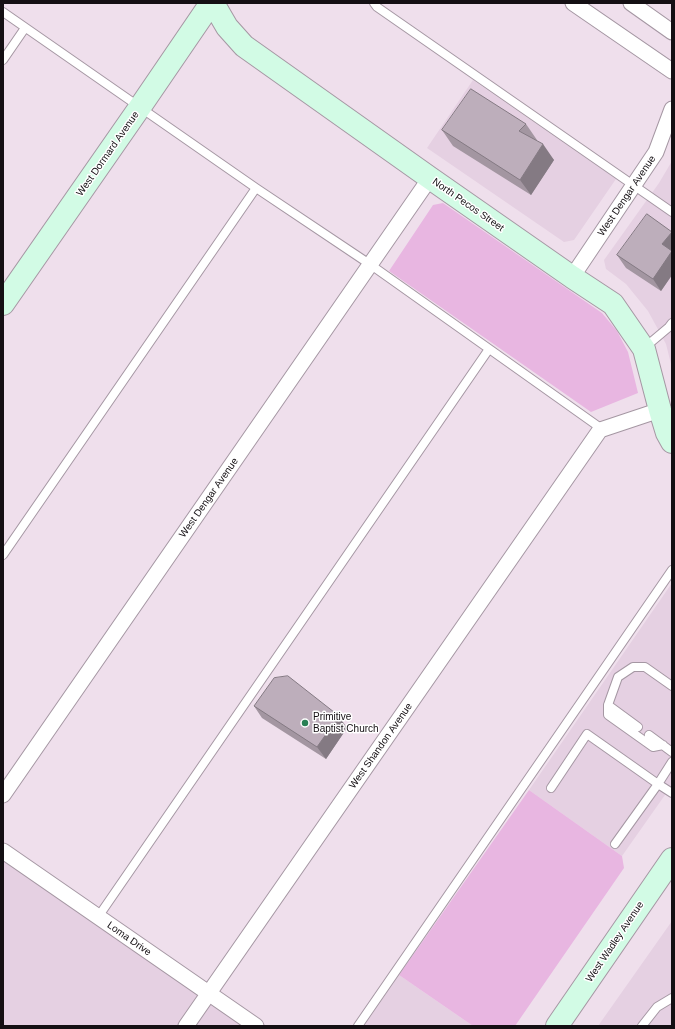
<!DOCTYPE html>
<html>
<head>
<meta charset="utf-8">
<style>
  body { margin:0 }
  #map { position:relative; width:675px; height:1029px; overflow:hidden; background:#efdfec; font-family:Arial,sans-serif }
  canvas { display:block }
  .frame { position:absolute; inset:0; border:4px solid #140f13; pointer-events:none }
</style>
</head>
<body>
<div id="map">
<canvas width="675" height="1029"></canvas>
<div class="frame"></div>
</div>
<script>
const ctx = document.querySelector('canvas').getContext('2d');
ctx.lineJoin = 'round';
function fillPath(path, color) {
  ctx.fillStyle = color;
  ctx.fill(path, 'evenodd');
}
function strokePath(path, color, width, dash) {
  ctx.strokeStyle = color;
  ctx.lineWidth = width;
  ctx.lineCap = dash ? 'butt' : 'round';
  ctx.setLineDash(dash || []);
  ctx.stroke(path);
}
function label(font, color, halo, rows, align = 'center') {
  ctx.font = font + ' Arial,sans-serif';
  ctx.lineWidth = 3;
  ctx.setLineDash([]);
  ctx.textBaseline = 'middle';
  ctx.strokeStyle = halo;
  ctx.fillStyle = color;
  for (const [text, x, y, turn = 0] of rows) {
    ctx.save();
    ctx.translate(x, y);
    ctx.rotate((+turn || 0) * Math.PI / 180);
    ctx.textAlign = isNaN(turn) ? turn : align;
    if (halo) ctx.strokeText(text, 0, 0);
    ctx.fillText(text, 0, 0);
    ctx.restore();
  }
}
const built = new Path2D(`
  M473,80L616,179L574,240L564,242L427,148Z
  M672,161V368L666,344L648,311L626,284L606,269L604,260L659,183Z
  M672,583V785L622,856L529,790Z
  M3,852L254,1026H3Z
  M672,921V1026H598Z
  M399,975L473,1026H364Z`);
const green = new Path2D(`
  M443,203L602,313L617,331L628,352L638,393L591,412L389,271L433,205Z
  M529,790L622,856L624,868L515,1026H473L399,975Z`);
const lane = new Path2D(`
  M374,3L377,7L672,212
  M3,12L256,188L371,265L602,429
  M3,60L25,28
  M644,348L669,327L672,323
  M3,555L256,188
  M608,705V715L653,747L663,745
  M638,727L608,705L618,677L633,667H645L672,686
  M649,735L672,752
  M672,762L658,784L672,793
  M551,788L587,734L658,784L615,844
  M98,917L489,349
  M358,1026L672,570
  M642,1026L657,1007L672,998`);
const street = new Path2D(`
  M573,3L672,71
  M631,3L672,32
  M572,277L656,152L672,109
  M3,795L430,178
  M3,851L256,1026
  M186,1026L600,430L660,410`);
const secondary = new Path2D(`
  M213,3L227,27L244,46L430,178L572,277L613,304L644,349L660,410L667,433L672,442
  M3,304L140,107L211,3
  M557,1026L672,859`);
const wall = new Path2D(`
  M526,124L537,140L536,141L554,160L531,195L453,146L442,130Z
  M672,232V275L661,291L626,268L617,255Z
  M254,706L347,728L326,759L262,718Z`);
const shadedWall = new Path2D(`
  M543,144L554,160L531,195L520,180Z
  M672,232V275L661,291L653,279L662,244Z
  M339,716L347,728L326,759L317,747Z`);
const building = new Path2D(`
  M471,89L526,124L519,131L543,144L520,180L442,130Z
  M647,214L672,232L662,244L672,251L653,279L617,255Z
  M288,676L339,716L317,747L254,706L274,678Z`);
const markers = [
  [305,723,4,"#288054"]
];
const streetNames = [
  ["West Dormard Avenue",108,154,-55],
  ["West Dengar Avenue",627,196,-56],
  ["North Pecos Street",468,205,35],
  ["West Dengar Avenue",209,498,-55],
  ["West Shandon Avenue",381,746,-55],
  ["Loma Drive",129,939,35],
  ["West Wadley Avenue",615,942,-56]
];
const poiNames = [
  ["Primitive",313,717],
  ["Baptist Church",313,729]
];
fillPath(built, '#e5d0e2');
fillPath(green, '#e8b6e1');
strokePath(lane, '#a597a3', 10);
strokePath(street, '#a597a3', 17);
strokePath(secondary, '#a597a3', 24);
strokePath(lane, '#fff', 8);
strokePath(street, '#fff', 15);
strokePath(secondary, '#d2fbe5', 22);
fillPath(wall, '#a396a1');
fillPath(shadedWall, '#847a83');
fillPath(building, '#bdaebb');
strokePath(building, '#847a83', 1);
for (const [x, y, r, color] of markers) {
  const dot = new Path2D();
  dot.arc(x, y, r, 0, 2 * Math.PI);
  ctx.fillStyle = color;
  ctx.fill(dot);
  strokePath(dot, '#fff', 1.5);
}
label('10px', '#140f13', '#fff', streetNames);
label('10px', '#140f13', '#fff', poiNames, 'left');
</script>
</body>
</html>
